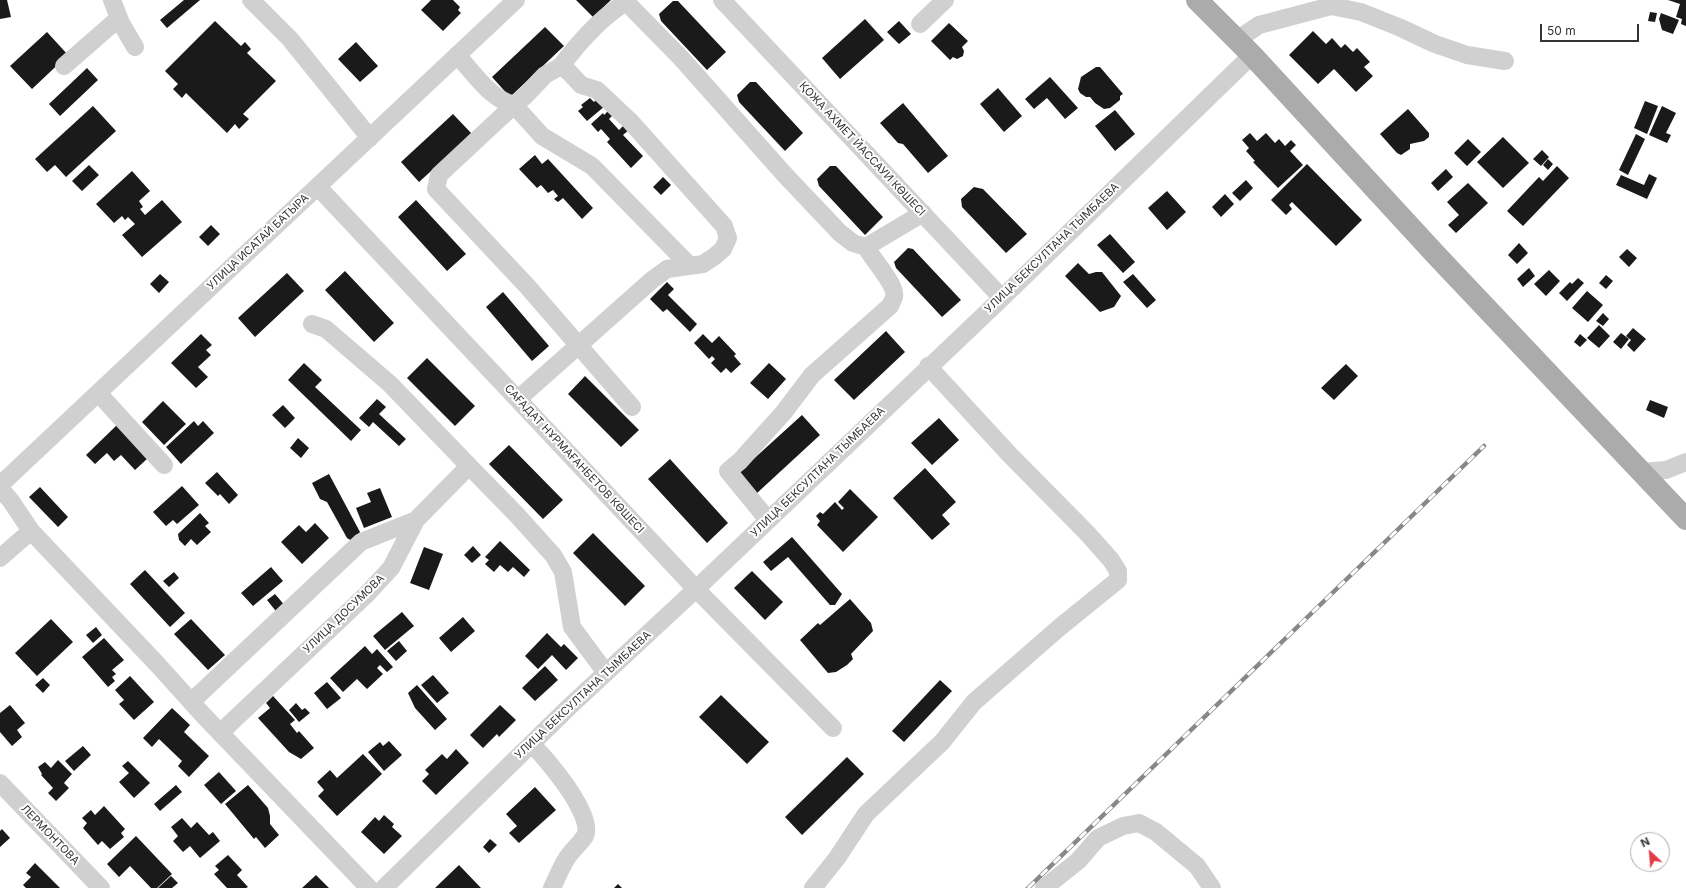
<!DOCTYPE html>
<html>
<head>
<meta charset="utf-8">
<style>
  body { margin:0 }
  #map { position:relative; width:1686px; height:888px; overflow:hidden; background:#fff; font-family:Inter,sans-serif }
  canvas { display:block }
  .north { position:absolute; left:1630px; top:832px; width:40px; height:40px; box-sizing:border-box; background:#fff; border:1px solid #adadad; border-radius:50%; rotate:334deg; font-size:11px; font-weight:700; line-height:16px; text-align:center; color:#333 }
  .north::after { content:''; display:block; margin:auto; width:14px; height:18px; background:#e63946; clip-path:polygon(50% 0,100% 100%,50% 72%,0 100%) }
  .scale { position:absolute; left:1540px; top:24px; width:99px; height:18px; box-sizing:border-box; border:2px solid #333; border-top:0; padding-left:5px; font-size:12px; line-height:14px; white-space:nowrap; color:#333; -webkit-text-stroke:3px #fff; paint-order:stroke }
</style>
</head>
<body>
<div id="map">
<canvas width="1686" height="888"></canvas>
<div class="north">N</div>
<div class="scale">50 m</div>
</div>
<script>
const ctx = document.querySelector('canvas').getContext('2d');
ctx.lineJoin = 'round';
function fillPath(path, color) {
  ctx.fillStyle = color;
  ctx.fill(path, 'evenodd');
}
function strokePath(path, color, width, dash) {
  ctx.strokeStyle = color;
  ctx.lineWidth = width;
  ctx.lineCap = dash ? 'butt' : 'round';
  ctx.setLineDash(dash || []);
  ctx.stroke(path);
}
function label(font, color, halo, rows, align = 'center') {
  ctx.font = font + ' Inter,sans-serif';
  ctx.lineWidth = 4;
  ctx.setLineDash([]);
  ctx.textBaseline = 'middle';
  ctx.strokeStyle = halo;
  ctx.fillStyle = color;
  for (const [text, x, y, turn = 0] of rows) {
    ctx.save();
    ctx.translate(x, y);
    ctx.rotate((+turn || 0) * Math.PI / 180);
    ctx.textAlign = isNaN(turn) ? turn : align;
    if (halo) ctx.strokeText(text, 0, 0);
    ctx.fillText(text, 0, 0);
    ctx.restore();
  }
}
const building = new Path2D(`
  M0,0H7L11,17L0,19Z
  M184,0H200L167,28L160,20Z
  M431,0H453L460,7L458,10L461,13L443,31L421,10Z
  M576,0H611L593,17Z
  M1668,0H1686V26L1681,24L1682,19L1676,17L1680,4Z
  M673,1H678L726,52L707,70L661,21L659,14Z
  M1650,12L1657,13L1655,22L1648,21Z
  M1661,13L1679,20L1673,34L1662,30L1659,19Z
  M865,19L884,40L840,79L822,58Z
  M215,21L241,46L245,42L251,49L247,53L276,81L243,114L249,119L239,129L235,124L227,133L186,93L182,98L173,89L178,84L165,71Z
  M899,21L911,34L899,44L887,32Z
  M949,23L968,41L962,47L964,51L963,56L957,59L953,57L950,60L931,41Z
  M545,27L564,46L510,97L492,77Z
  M1313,31L1326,44L1332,38L1341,48L1345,44L1353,52L1357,48L1370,62L1364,67L1373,76L1356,92L1334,69L1318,84L1289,55Z
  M47,32L68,55L32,89L10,66Z
  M356,42L378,66L360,82L338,59Z
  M1096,67H1100L1123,94L1120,96V100L1110,108L1104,109L1095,103L1090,97H1086L1080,93L1078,89L1081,77Z
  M87,68L98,80L60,116L49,104Z
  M1050,77L1078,108L1065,119L1047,98L1034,109L1025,99Z
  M750,82H756L803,133L785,151L739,102L737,95Z
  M998,88L1022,116L1004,132L980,104Z
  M590,98L594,102L598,98L605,106L587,121L578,111L583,107L581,105Z
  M1645,101L1658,106L1647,134L1634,128Z
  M903,103L948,156L928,173L903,144L898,143L880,123Z
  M93,106L116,131L66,177L55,165L47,172L35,159Z
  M1662,106L1676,113L1666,133L1671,135L1667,143L1649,135Z
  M1408,109L1429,133V137L1424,141L1410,144V149L1401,155L1397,153L1380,134Z
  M609,110L613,115L609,119L619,130L625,124L630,129L623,135L643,156L631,168L607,142L610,139L601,129L598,132L591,124L603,113L604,115Z
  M1115,110L1135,134L1115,151L1095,126Z
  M453,114L472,134L419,182L401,162Z
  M1250,133L1257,141L1266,133L1275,143L1279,139L1285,146L1291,140L1296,145L1290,151L1303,165L1278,188L1253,162L1255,161L1246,151L1249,148L1242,140Z
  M1636,134L1645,139L1628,175L1619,170Z
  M1503,137L1529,163L1503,188L1477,162Z
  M1468,139L1481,152L1467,166L1454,153Z
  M1542,150L1549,157L1541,166L1533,159Z
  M535,155L542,164L548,159L593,208L582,219L563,198L558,202L554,199L558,196L553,190L548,193L541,185L537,188L519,169Z
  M1548,159L1553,164L1548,170L1543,165Z
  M1307,164L1362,220L1336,246L1292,202L1289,205L1292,209L1286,215L1271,200Z
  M89,165L99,175L82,191L72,181Z
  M830,166H836L883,217L865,235L819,186L817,179Z
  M1557,166L1569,178L1523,226L1507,211L1539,177L1543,181Z
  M1446,169L1453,177L1438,191L1431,183Z
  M132,171L150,191L139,201L143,207L140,209L145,215L162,200L182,222L142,257L122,235L135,224L128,217L125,220L122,216L114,223L96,204Z
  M1649,174L1657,178L1647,199L1616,185L1621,175L1644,185Z
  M663,177L671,185L661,195L653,187Z
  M1246,180L1253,188L1240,201L1232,193Z
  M1468,183L1488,203L1456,233L1448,225L1459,215L1447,202Z
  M974,187L983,189L1027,234L1006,253L962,207L961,199Z
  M1167,191L1186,212L1167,230L1148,208Z
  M1225,194L1234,204L1221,217L1212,207Z
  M416,200L466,254L447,271L398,217Z
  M211,225L220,234L208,246L199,237Z
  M1110,234L1135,262L1123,273L1097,245Z
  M1519,243L1528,253L1517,264L1508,255Z
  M908,248L913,249L961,300L942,317L896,268L894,262Z
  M1627,249L1637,258L1629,267L1619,257Z
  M1078,263L1089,274L1096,272H1102L1121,296L1114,307L1100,312L1065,276Z
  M1529,268L1535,276L1523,287L1517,279Z
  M1549,270L1560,281L1546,296L1534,284Z
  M345,271L394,323L374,342L325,290Z
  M287,273L304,291L255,337L238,318Z
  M160,274L169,282L159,293L150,284Z
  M1133,274L1156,300L1147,308L1123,282Z
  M1606,275L1613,281L1606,289L1599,283Z
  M1578,278L1584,283L1567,301L1559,293L1570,282L1572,284Z
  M667,282L674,289L668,295L697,324L690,332L667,309L663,312L650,299Z
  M1587,291L1603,305L1588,322L1572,308Z
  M503,292L549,346L532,361L486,307Z
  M1603,313L1609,319L1603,326L1596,321Z
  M1599,325L1610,336L1599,348L1587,338Z
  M1633,328L1646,339L1634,352L1627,345L1631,340L1626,336Z
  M886,331L905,352L854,400L834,380Z
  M1621,333L1629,339L1621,349L1613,342Z
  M201,334L212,345L206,350L211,355L198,367L208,377L196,388L171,363Z
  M703,334L712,343L719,336L736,354L734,356L741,364L731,373L726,368L721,373L711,363L715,359L712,356L709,359L694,343Z
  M1580,334L1587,340L1580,347L1574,342Z
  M427,358L475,406L455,426L407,378Z
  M304,363L322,380L315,387L361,430L351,441L288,380Z
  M769,363L786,379L768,399L750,383Z
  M1346,364L1358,376L1334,400L1321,388Z
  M585,376L639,430L621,447L568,394Z
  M377,399L386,407L379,414L406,439L399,446L373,422L369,427L359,418Z
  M1650,400L1668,407L1664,418L1646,410Z
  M163,401L186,424L164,445L142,422Z
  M283,405L295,418L285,428L272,415Z
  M802,415L820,435L756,494L737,474Z
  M939,418L959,440L932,465L911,443Z
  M194,421L198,426L203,421L214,433L181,464L166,447Z
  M117,425L148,458L135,470L121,455L114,461L107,453L95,464L86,455Z
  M298,438L309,448L301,458L290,448Z
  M509,445L563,500L543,519L489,464Z
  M670,459L728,523L707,543L648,479Z
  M925,468L956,502L942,515L950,524L932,540L893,498Z
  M217,472L238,495L229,504L220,494L218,496L205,483Z
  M329,474L360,532L352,541L347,538L327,502L320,499L312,483Z
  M182,486L199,505L177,524L173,520L166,526L153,512Z
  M40,487L68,517L58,527L29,497Z
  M380,488L392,517L364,528L356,508L371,502L367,493Z
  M850,489L878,517L843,552L817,525L820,521L816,516L820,512L823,514L835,502L842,510L844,508L838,502Z
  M200,513L209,523L205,526L211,532L197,545L191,539L185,546L179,540L178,534Z
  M315,523L329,538L302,564L281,542L299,525L306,532Z
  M593,533L645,586L625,606L573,553Z
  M792,537L842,594L835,605H830L788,557L771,571L763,562Z
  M500,541L530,570L524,577L513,567L508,572L500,565L494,572L485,564L489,560L485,557Z
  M473,546L481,555L472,563L464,555Z
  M424,547L443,554L429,590L410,583Z
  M271,567L283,581L253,606L241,593Z
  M145,570L185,613L170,627L130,584Z
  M752,571L783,602L765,620L734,588Z
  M174,572L179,578L169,587L163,581Z
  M275,594L287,608L279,615L267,600Z
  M850,599L871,623L873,631L851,654L853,659L847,665L836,672L828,673L800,640L818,623L820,625Z
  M402,612L414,626L385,650L373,636Z
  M463,617L475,631L451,652L439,638Z
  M51,619L73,642L37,676L15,653Z
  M191,619L225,655L208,670L174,634Z
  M96,627L102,635L93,643L86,635Z
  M547,633L561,647L564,644L578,658L566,670L552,655L538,669L525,656Z
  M104,638L124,660L112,670L116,674L112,677L115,681L108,687L82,657Z
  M399,641L407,651L396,661L387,651Z
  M365,646L372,654L377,649L393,667L387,672L380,665L377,668L383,674L367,689L357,679L343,692L330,678Z
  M545,666L558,680L535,701L522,688Z
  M433,675L449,693L437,703L421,685Z
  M130,676L154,702L134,720L119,704L124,700L115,690Z
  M43,678L50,685L43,693L35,685Z
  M940,680L952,691L904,742L892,731Z
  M327,682L341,698L327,709L314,693Z
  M417,685L447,719L435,730L415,708L408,693Z
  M721,695L769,742L747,764L699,717Z
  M273,696L295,720L290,724L297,733L299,731L314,748L301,759L289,752L258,718L270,708L266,703Z
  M296,703L302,710L305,708L310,713L299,722L289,710Z
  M10,705L25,723L17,730L22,737L12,746L0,732V713Z
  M500,705L516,720L499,737L497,734L483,748L470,735Z
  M172,708L190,725L184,732L209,756L189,777L178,766L182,761L159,739L152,747L143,738Z
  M389,741L402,755L384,771L368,752L380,742L383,746Z
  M83,746L91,755L74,771L65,761Z
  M456,749L469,763L436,795L422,781L429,774L425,770L442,754L447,759Z
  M363,754L382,774L337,816L318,796L324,790L317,782L330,770L337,778Z
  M847,757L864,774L802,835L785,817Z
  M58,760L72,774L64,783L69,788L56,801L48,793L53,788L41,775L42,774L38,767L45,762L51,768Z
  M128,761L150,783L134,798L119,782L129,773L122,766Z
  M219,772L236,791L221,804L204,785Z
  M176,785L182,792L160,811L154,804Z
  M248,785L268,808L270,816V824L279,835L265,848L256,837L254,839L225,804Z
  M535,787L556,810L519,843L509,833L517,826L506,814Z
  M104,806L125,829L121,833L124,837L110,849L102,841L98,845L83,828L87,823L82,818L91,810L95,815Z
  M384,815L394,824L392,827L402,836L384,854L361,832L375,817L379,821Z
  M182,818L191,828L197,822L209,835L213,832L220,841L200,858L190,846L183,852L173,841L178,836L171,827Z
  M2,829L10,838L0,847V831Z
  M136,836L172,874L157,888H151L130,866L119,877L107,864Z
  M490,839L497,845L489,853L483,847Z
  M228,855L242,870L237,875L248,887L246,888H227L214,874L219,870L215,866Z
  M35,863L60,888H26L23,885L31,877L26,873Z
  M459,865L481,888H435Z
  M316,875L329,888H302Z
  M171,876L178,883L172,888H158Z
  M618,884L622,888H614Z`);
const minor = new Path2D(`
  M112,0L121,23L135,47
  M251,0L290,39L370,138
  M722,0L1002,298
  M920,24L945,0
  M1237,40L1259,25L1331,6L1361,12L1401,28L1435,44L1467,55L1505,61
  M457,55C473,72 490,99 514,105L524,97L545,75L561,66L569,72L581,85L597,90L630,121L724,226L728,238L723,249L715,256L703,264L667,269L652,280L518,399
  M64,66L119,18
  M561,66C579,42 600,18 626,2L681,58L785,175L840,233L853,243L866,247
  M318,187L696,589L833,728
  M312,324L326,329L390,384L469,466
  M99,394L164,465
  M632,407L527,286L436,189L439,175L514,105L542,136L592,166L689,265
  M1641,472L1666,470L1686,462
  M0,485L516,0
  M0,488L11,501L31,531L157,664L204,716L369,888
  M768,520L728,471L740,461L784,412L812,375L890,306C891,304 893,300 894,297C897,285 872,259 866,247L923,213
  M0,558L31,531
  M191,702L361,542L416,520
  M220,733L367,594L391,568L416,520L469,466L516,514L553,555L563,572L572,627L606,673
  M531,744C546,757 595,816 585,836C580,844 572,850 567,858C561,867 557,878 552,888
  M0,783L101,888
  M384,888L568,708L696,589L1002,298L1252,55
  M813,888L837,858L866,814L942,742L974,702L1060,627L1118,580V571L1111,560L1087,533L1009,454L928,366
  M1044,888L1078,861L1098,838L1123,826L1139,823L1156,832L1197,866L1212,888`);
const major = new Path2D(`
  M1197,0L1252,55L1437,256L1686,519`);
const rail = new Path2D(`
  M1028,888L1484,446`);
const streetNames = [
  ["ҚОЖА АХМЕТ ЙАССАУИ КӨШЕСІ",862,149,47],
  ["УЛИЦА ИСАТАЙ БАТЫРА",258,242,-43],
  ["УЛИЦА БЕКСУЛТАНА ТЫМБАЕВА",1052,248,-44],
  ["САҒАДАТ НҰРМАҒАНБЕТОВ КӨШЕСІ",574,459,47],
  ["УЛИЦА БЕКСУЛТАНА ТЫМБАЕВА",818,472,-44],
  ["УЛИЦА ДОСУМОВА",344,614,-44],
  ["УЛИЦА БЕКСУЛТАНА ТЫМБАЕВА",583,695,-43],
  ["ЛЕРМОНТОВА",50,835,46]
];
fillPath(building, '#1a1a1a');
strokePath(minor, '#d0d0d0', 18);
strokePath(major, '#ababab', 22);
strokePath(rail, '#888', 4.5);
strokePath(rail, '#fff', 3, [9]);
label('11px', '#333', '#fff', streetNames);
</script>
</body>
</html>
